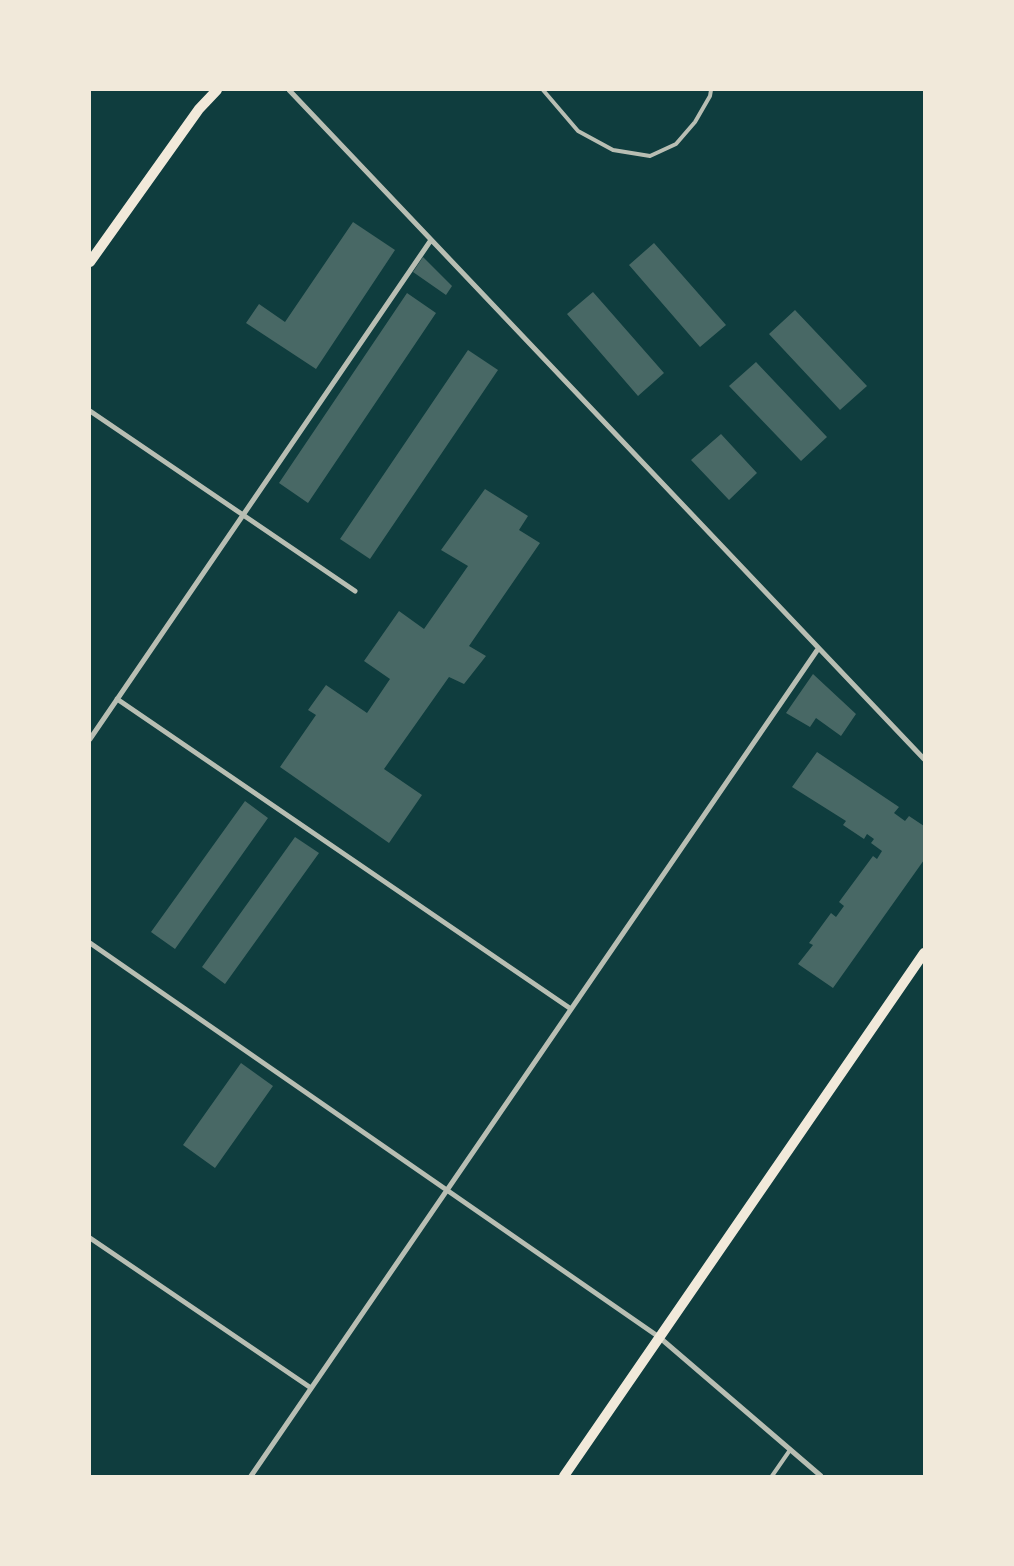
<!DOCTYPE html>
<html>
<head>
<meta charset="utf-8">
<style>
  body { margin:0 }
  #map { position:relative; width:1014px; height:1566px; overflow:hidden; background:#0f3d3e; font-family:"Sofia Sans Condensed",sans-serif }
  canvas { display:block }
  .frame { position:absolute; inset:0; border:91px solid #f1e9da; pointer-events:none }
</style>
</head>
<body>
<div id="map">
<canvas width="1014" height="1566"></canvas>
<div class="frame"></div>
</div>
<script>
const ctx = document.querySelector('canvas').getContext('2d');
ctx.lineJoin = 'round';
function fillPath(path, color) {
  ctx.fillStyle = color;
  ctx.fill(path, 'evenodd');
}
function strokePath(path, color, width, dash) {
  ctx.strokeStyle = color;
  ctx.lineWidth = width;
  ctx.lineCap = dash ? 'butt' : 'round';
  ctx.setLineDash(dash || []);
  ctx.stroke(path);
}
const building = new Path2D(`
  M353,222L395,250L316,369L246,323L259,304L285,322Z
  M654,243L726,325L700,347L629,265Z
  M423,257L452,286L446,295L413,272Z
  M593,292L664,373L638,396L567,314Z
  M407,293L436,313L308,503L279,483Z
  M795,310L867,386L840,410L769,334Z
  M468,350L498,370L370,559L340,539Z
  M756,362L827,437L801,461L729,386Z
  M721,434L757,473L729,500L691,460Z
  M485,489L528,516L519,530L540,543L469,646L486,656L464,684L449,677L384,769L422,795L389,843L280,767L316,715L308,710L326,685L367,713L390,679L364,661L399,611L424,629L468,566L441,550Z
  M813,674L856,714L841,736L816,718L810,727L786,713Z
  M817,752L899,807L894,813L905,821L909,816L924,826V860L833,988L798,964L813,945L809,943L831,913L836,917L844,906L839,902L873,856L877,859L882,851L871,843L874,839L867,834L864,839L843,825L846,821L792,787Z
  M245,801L268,818L175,949L151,932Z
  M295,837L319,853L225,984L202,967Z
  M241,1063L273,1086L215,1168L183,1145Z`);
const service = new Path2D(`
  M543,90L578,131L613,150L650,156L676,144L695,122L710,96L711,90
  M772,1476L790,1450`);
const minor = new Path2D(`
  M289,90L924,759
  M90,411L355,591
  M117,699L571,1009
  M90,739L431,240
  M90,943L659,1337L821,1476
  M90,1238L311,1388
  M251,1476L818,649`);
const secondary = new Path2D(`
  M90,262L199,109L217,90
  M564,1476L924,953`);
fillPath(building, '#486865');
strokePath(service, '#b8beb3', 4);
strokePath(minor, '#b8beb3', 5);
strokePath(secondary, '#f1e9da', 10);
</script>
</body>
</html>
